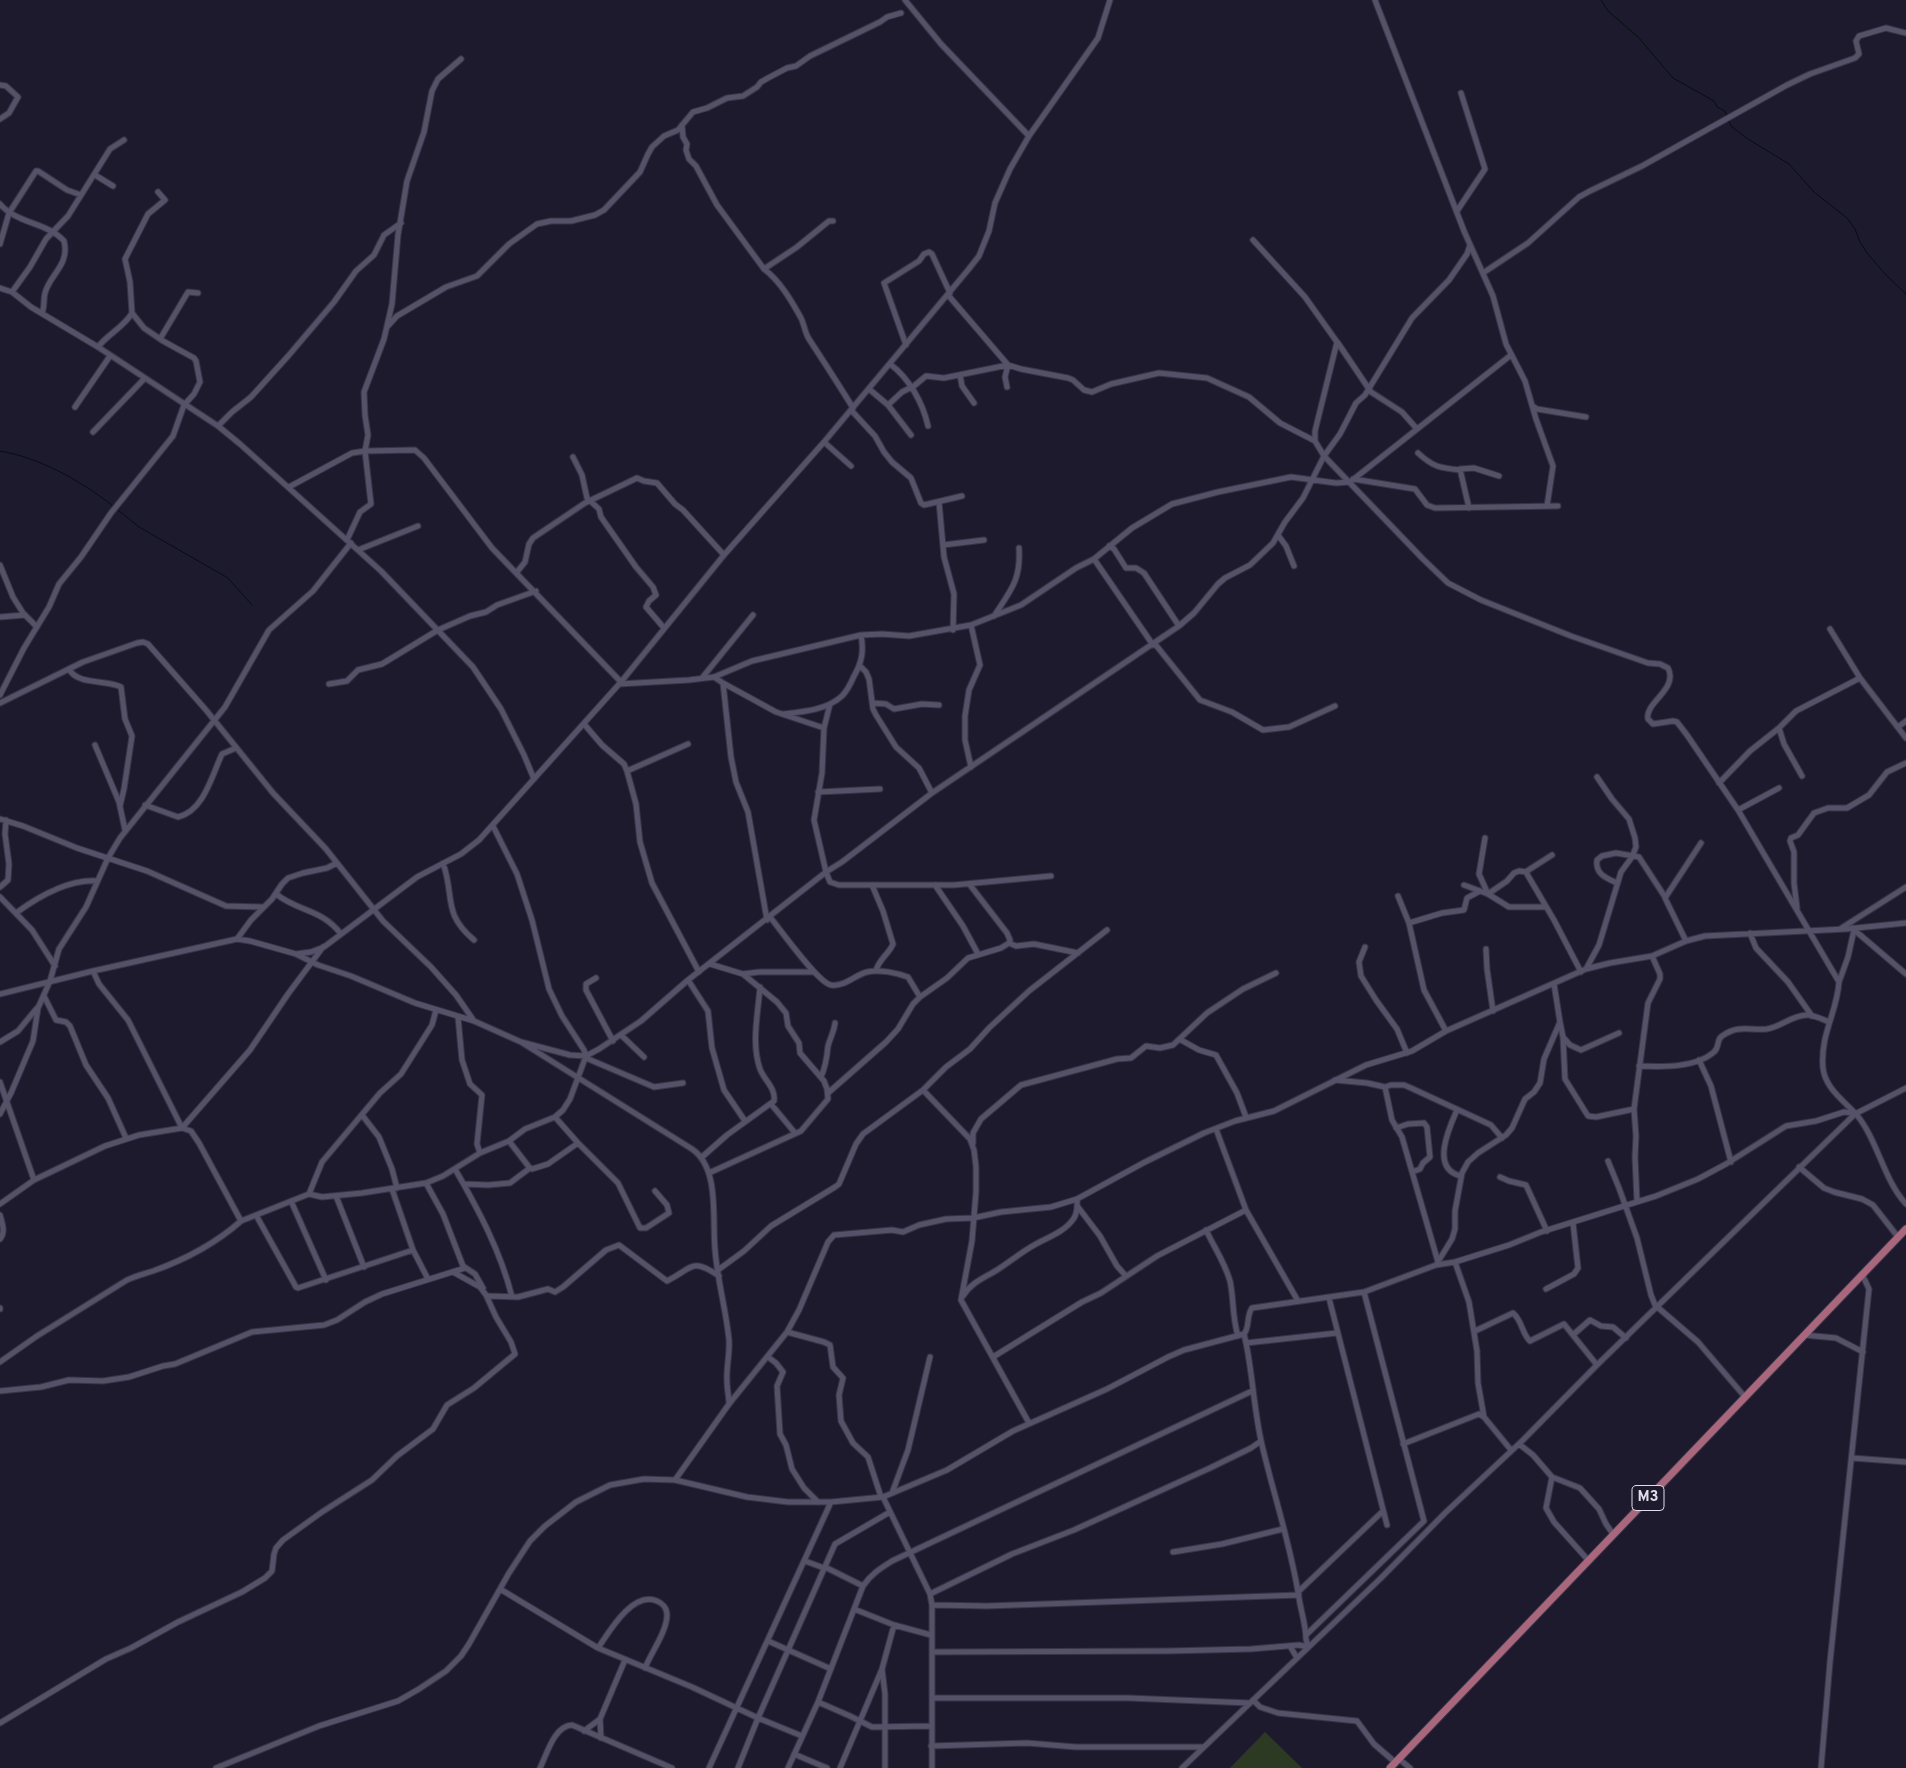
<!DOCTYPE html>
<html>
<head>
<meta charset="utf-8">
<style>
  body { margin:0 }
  canvas { display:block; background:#1e1a2d }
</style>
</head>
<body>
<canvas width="1906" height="1768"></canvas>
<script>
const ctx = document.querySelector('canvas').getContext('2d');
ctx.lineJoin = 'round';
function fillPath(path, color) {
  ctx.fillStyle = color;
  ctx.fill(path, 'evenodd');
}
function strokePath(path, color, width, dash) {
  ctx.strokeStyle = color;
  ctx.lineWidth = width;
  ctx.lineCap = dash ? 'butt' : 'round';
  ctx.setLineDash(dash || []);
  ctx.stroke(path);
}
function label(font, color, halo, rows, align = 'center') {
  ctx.font = font + ' Overpass,sans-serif';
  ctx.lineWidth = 4.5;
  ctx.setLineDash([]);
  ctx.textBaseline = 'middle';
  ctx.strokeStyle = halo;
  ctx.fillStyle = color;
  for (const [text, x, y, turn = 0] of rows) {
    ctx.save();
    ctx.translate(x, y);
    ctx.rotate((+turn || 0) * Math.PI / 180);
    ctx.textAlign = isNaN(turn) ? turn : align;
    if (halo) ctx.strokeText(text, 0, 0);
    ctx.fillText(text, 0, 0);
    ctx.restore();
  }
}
const green = new Path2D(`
  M1265,1732L1302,1768H1230Z`);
const stream = new Path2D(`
  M1601,0L1608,11L1638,37L1673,78L1714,101L1717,107L1725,111L1727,116
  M1728,120L1732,127L1748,139L1789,164L1814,192L1847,218L1855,229L1860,242L1867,253L1886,275L1906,294
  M0,451C41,458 81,481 113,506
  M118,510L139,527L228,578L252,605`);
const minor = new Path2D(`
  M905,0L941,44L1029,136
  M1375,0L1464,231L1493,296L1506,344L1525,381L1536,419L1553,466L1547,506
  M0,85L6,86L18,97L9,113L0,119
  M682,125L683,137L687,144L686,150L689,159L696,166L717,205L764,269C780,281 791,300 801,318C804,324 805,333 809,339C824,362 839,385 853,408
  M95,175L113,186
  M0,204C17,224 47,222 64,241C70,265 50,274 45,293C43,300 45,307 42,313
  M1457,211L1485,169L1461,93
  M1253,240L1305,297L1337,342L1315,431V441L1324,456L1423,559L1448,583L1481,600L1571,636L1648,663L1660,664L1668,668C1679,689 1644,703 1648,719L1653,724L1673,721L1677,722L1687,735L1738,810L1839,982C1837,1013 1820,1034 1823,1068C1825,1088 1844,1101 1856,1114C1878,1140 1883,1179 1906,1204
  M0,244L9,213L36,171H38L67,190L81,195
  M764,269L797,247L829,221H833
  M1483,273L1528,243L1579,197L1590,191L1642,166L1787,85L1810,74L1855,58L1859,54L1856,41L1859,36L1886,28L1906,33
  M0,288L12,292L31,307L98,347L218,426L240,444L381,571L473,667L501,709L524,755L534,779
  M12,292L30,267L46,239L68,216L110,149L124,140
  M948,295L1008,365L1021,369L1068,378L1073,380L1084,390L1092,392L1111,384L1159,373L1207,378L1249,397L1280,423L1315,441
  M387,327L397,316L446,287L477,276L509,244L537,224L551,221H571L595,215L604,210L640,172L648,154L652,147L664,136L678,130L693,112L707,108L727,98L743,96L757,87L761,82L768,78L787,68L796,66L810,56L880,22L887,17L901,13
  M160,339L188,292L198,293
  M1338,343L1371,392L1402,412L1417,429
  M906,345L884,283L919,261L924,254L929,252L932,254L950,293
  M98,347C108,334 124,327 132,313
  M890,364C909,378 923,403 928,426
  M960,375L962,386L974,403
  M869,389L888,405L911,435
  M888,405L902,392L914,386L926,376L944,378L1008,365L1005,377L1007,387
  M75,407L110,356
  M1534,407L1537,409L1586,417
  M851,410L875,436L884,452L892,462L911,478L921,503L924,505L962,496
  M218,426L232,412L251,397L289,355L334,302L356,271L374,255L384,235L401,223
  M93,432L145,378
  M824,442L851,466
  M1418,453C1433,467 1440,468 1460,470
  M573,457L582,475L587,498L599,509L601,517L636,567L653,587L656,595L649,601L646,607L664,628
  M1353,479L1415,489L1427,505L1435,508L1558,506
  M289,487L352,453L365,451L415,450L424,458L492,548L621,682
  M939,502L944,557L954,594L953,630
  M1469,508L1460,469L1474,468L1499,476
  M1278,535L1286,546L1294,566
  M347,540L360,512L371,504L365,451L368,435L365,415L364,392L384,339L392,304L398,235L407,181L424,132L432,91L438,79L461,59
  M943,545L984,540
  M1109,546L1114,549L1126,568H1136L1144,573L1179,626
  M358,550L418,526
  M1094,559L1153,645
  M0,565L13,597L23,613L37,627
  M517,572L525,562L529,544L533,538L585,503L637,478L644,481L657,483L675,504L683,510L724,555
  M994,616C1011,590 1021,580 1019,548
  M0,617L25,615
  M971,625L980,665L969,690L965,716V740L971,767
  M1830,629L1860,678L1906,738
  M1155,644L1200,700L1232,712L1263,730L1289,727L1335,706
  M860,666L866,672L869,679L873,709L876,715L896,747L919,768L932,793
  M69,669C78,686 107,679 121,687L125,719L132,736L124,789L120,806
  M714,677L723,683L731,757L736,782L748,812L767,920
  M702,678L753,615
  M723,683L776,712L824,728
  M329,684L347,681L358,670L382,664L438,630L470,616L486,612L497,605L536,591
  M619,684L689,680L714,677L752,661L861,635L882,634L909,636L971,625L1021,605L1076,568L1094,559L1132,528L1172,504L1218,492L1291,477L1336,483L1350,482L1511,355
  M0,695L24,648L49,607L59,584L81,557L111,513L173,436L184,405L194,394L200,382L196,361L194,358L163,341L144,328L132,313L130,282L125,259L148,214L165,200L158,192
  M0,703L83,662L137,643L143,642L148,644L206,710L273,793L326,849L383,921L431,967L456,995L474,1021
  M873,703L886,704L894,709L922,704L939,705
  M830,704L824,728L822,773L814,820L826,872L830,882L839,885H954L1051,876
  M783,714C802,712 827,710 842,696C847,691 851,683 854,676C862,662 864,651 861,635
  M584,724L602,745L624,764L627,771L636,804L640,842L652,883L699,972
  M1898,727L1906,721
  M1779,728L1784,744L1802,776
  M95,745L119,802L125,830
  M627,771L688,744
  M1719,783L1750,751L1779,728L1796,711L1860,678
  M818,792L880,789
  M145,805L178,817C204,811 212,775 222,754L236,748
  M1738,810L1779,788
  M0,819L23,826L77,848L147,871L226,906L262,907
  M1485,838L1479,874L1488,894L1507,881L1514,873L1519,871L1527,872
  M1552,855L1527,871V874L1554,920L1581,972
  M443,863C455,897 442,913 474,940
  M1617,883C1606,878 1595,874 1597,860L1602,856L1616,853L1639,857L1665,897
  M872,885L883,911L893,944C889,954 878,960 876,971
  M935,885L963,926L978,954
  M970,885L1007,933L1010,940L1009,943
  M1464,885L1488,894L1509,907H1546
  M0,887L8,880L9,864L5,834L6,820
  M276,894C299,912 322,909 341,934
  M1398,896L1409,923L1424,990L1446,1031
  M0,897L32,930L55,966
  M1797,908L1794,883V852L1790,841L1791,838L1798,835L1814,813L1828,808H1847L1869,795L1887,772L1906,763
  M16,913C38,897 68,879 97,881
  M770,917C780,929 818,983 831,985C844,987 855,975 867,972C879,969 897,973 908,977L920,997
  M1409,923L1442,913L1464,910L1467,898L1480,891
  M1852,928L1906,974
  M1840,929L1906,887
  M1750,933L1756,948L1788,982L1812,1016
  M237,939L251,920L272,899L282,884L288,878L303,873L327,868L337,863
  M1686,941L1665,898L1701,843
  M1009,943L1016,946L1034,944L1078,953
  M1365,947L1359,962L1361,976L1376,1000L1397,1029L1407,1053
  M1486,949L1487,969L1493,1011
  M296,954L311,952L324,947L417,877L461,854L479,840L621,682L724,555L824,442L968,270L979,256L989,231L995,203L1010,169L1029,136L1098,38L1110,0
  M1586,969L1599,945L1621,872L1632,857L1636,847L1635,838L1629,819L1612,799L1597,777
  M93,971L99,984L128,1020L182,1128
  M743,974L759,972H814
  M596,978L586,984V990L613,1041
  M688,980L708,1011L712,1048L724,1090L745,1121
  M1839,982L1848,957L1854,930
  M0,994L93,971L237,939L250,941L296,954L318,965L351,976L415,1003L474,1021L521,1042L692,1149C720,1168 712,1219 715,1249C717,1279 726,1309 729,1340C730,1354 726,1368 727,1382C727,1389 729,1397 729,1404
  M44,996L56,1020L66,1022L70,1026L86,1065L108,1098L126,1138
  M458,1017L462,1060L470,1084L482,1095L477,1144L480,1153
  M1560,1022L1563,1037L1565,1079L1588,1116L1596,1117L1634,1109
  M621,1035L644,1057
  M1563,1037L1570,1045L1581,1050L1619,1033
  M1181,1040L1199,1050L1216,1055L1237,1093L1246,1117
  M0,1042L18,1031L37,1008
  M521,1042L570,1055L586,1056L599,1049L641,1021L688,980L826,872L842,862L932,793L1179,626L1194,613L1218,584L1225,578L1250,565L1273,543L1285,522L1303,498L1324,456L1340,434L1356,403L1365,395L1412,318L1449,280L1467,254L1470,245
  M586,1058L654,1087L683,1083
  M1699,1060L1711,1086L1731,1162
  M1639,1066C1662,1067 1696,1068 1714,1052C1720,1047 1716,1040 1722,1036C1739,1024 1750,1031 1767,1029C1781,1027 1792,1015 1807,1015C1814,1015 1822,1019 1829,1022
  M821,1077C826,1066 827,1057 828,1046C830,1038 834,1032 835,1023
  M1335,1080L1367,1083L1385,1087L1391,1085H1404L1411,1088L1491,1125L1502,1138
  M0,1082L34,1180
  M1385,1087L1392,1120L1402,1137L1438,1262
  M923,1090L970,1139L974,1150L976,1167V1192L972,1241L961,1300L1029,1423
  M828,1093L886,1042L898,1029L913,1004L920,997L947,978L968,958L1001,948L1009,943
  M771,1104L795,1133
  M1457,1110C1449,1128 1430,1169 1461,1176
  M0,1114L11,1093L33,1041L38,1008L50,981L59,949L86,907L108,858L120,838L225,707L269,630L313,591L351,543
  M362,1115L379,1137L392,1169L397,1188
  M555,1117L578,1143L618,1183L640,1228H646L669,1213L667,1205L655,1191
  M182,1128L250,1050L288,994L323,947
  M1396,1128L1408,1124L1424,1123L1427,1127L1430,1157L1423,1163L1420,1169L1412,1172
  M1216,1129L1246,1210L1298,1301
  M509,1141L529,1167L532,1169L548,1164L578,1143
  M973,1143V1133L981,1119L1021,1085L1117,1059L1131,1058L1146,1046L1160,1048L1173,1045L1207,1013L1243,989L1276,973
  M702,1157L727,1135L774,1101C776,1088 764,1080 760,1069C751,1043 758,1014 760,987
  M1608,1161L1619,1188L1637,1238L1651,1295L1655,1305L1698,1342L1745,1397
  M1799,1167L1824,1188L1834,1192L1862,1199L1873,1205L1898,1237
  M455,1169C478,1209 501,1252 512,1297
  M709,1173L801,1131L828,1099L827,1089L824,1081L800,1053L799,1043L788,1026L786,1013L777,1002L743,974L710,964
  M1500,1177L1509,1181L1526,1185L1547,1231
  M426,1183L443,1214L463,1266L475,1274L483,1288
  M464,1184L488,1185L510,1183L530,1168
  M392,1189L413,1250L428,1279
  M309,1194L322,1162L380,1093L401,1074L432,1025L436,1010
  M336,1196L364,1267
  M291,1201L326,1280
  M1637,1201L1635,1157L1636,1136L1634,1109L1648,1003L1660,979V974L1652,956
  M0,1204L34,1180L105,1146L139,1135L182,1128L191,1131L199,1143L241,1221L309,1194L322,1197L362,1193L426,1183L443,1176L480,1153L509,1141L525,1129L555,1117L563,1110L570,1099L586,1056L584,1050L562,1016L549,989L532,920L517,874L493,826
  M1078,1207L1100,1236L1117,1266L1126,1276
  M0,1215C2,1223 6,1232 0,1239
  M256,1215L296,1287L298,1288L413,1250
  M1206,1230C1214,1247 1225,1263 1230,1281C1234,1299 1232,1317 1238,1336
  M1455,1262L1469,1302L1477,1351L1478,1383L1484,1417
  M1436,1265L1452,1239L1455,1229V1211L1462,1173L1468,1162L1478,1153L1506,1135L1512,1128L1525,1099L1534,1092L1540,1083L1544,1059L1560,1022L1554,984
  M718,1270L744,1251L771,1226L835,1187L839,1184L856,1144L863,1134L923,1090L946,1067L970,1049L989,1028L1029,991L1107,930
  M453,1272L480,1287L486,1295L489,1296L518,1297L548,1289L555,1292L563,1287L606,1250L619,1245L667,1281C693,1268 691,1257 719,1276
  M1546,1289L1574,1274L1578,1268L1573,1223
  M963,1296C972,1281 987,1277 1000,1268C1012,1260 1023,1251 1036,1244C1049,1237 1066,1231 1074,1218C1078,1212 1077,1205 1077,1199
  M1329,1298L1387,1525
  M0,1308V1309
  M1475,1331L1513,1313C1522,1320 1522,1334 1530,1341L1564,1324L1597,1365
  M787,1332L824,1342L830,1345L833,1367L843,1378L839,1395L841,1421L853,1443L868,1457L881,1497
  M1244,1334L1246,1343L1337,1333
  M1574,1334L1590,1320L1601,1326L1613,1327L1626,1338
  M1804,1335L1836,1338L1863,1352
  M1246,1343C1253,1377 1254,1411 1262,1445C1274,1496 1291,1546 1299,1598C1301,1611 1306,1626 1306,1639L1308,1647
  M768,1357L776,1363L783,1372L777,1386L780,1434L786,1445L792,1469L804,1488L818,1502
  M993,1357L1082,1302L1101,1293L1157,1256L1246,1210
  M0,1362L37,1336L127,1280C136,1276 144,1274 153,1271C184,1260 216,1243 241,1221
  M0,1391L41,1387L69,1380L103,1381L129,1377L163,1366L175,1364L252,1332L324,1325L337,1320L365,1302L382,1294L465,1268
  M1403,1444L1479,1414L1484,1417L1511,1450
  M1519,1444L1533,1455L1552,1477L1580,1488L1599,1509L1606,1524L1613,1534
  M1852,1458L1906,1462
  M1552,1477L1546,1508L1554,1522L1588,1560
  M675,1480L729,1404L787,1332L799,1310L828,1242L834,1235L892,1230L903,1232L919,1225L946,1219L973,1218L1001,1212L1051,1207L1077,1199L1145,1162L1204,1133L1235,1121L1274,1111L1366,1065L1412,1051L1446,1031L1586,969L1610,963L1652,956L1686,941L1705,936L1846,929L1906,923
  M892,1493L908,1450L930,1357
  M883,1497L947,1470L1013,1431L1107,1389L1168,1357L1184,1350L1244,1334C1250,1327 1246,1316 1252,1308L1364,1292L1436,1265L1455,1262L1509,1245L1541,1232L1656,1196L1698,1179L1726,1164L1786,1126L1816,1121L1844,1112L1853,1113
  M1173,1552L1222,1544L1283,1529
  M805,1561L824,1568
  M825,1567L863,1586
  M500,1589L598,1648L692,1687L758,1718
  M1298,1592L1383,1511
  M930,1594L1012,1554L1074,1530L1210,1468L1251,1448L1261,1441
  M932,1605L987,1606L1299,1595
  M854,1609L894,1625L931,1635
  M1306,1635L1424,1521L1364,1292
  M768,1641L831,1669
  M1290,1646L1297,1658
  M598,1648C609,1632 633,1590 657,1601C662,1603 667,1608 667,1615C667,1631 651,1653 645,1668
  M932,1652L1168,1651L1251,1649L1299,1645L1308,1647
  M882,1669L885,1694V1768
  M932,1698H1128L1250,1703
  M1253,1700L1260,1707L1278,1713L1357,1721L1374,1744L1396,1763
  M818,1702L850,1716L872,1727L931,1726
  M758,1718L802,1736
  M600,1719L601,1738
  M0,1723L106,1659L131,1648L178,1622L242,1592L265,1578L272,1571L274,1554L276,1548L283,1540L322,1512L372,1480L397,1456L433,1429L447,1405L474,1388L515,1354L511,1342L496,1317L486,1295
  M584,1731L600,1719L625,1660
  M931,1746L1027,1743L1076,1747H1203
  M794,1754L827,1768
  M1399,1759L1410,1768
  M216,1768L319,1726L398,1701L419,1689L446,1671L461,1656L469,1644L509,1573L530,1541L545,1526L576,1502L610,1485L644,1479L675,1480L747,1497L788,1502H831L883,1497L930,1594L932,1605V1768
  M540,1768C547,1754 554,1726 572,1725L672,1768
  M709,1768L831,1502
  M738,1768L758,1718L835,1544L890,1512
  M788,1768L818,1702L863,1586C871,1574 881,1568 892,1561L1252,1391
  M840,1768L882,1669L894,1625
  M1182,1768L1381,1578L1445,1513L1523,1440L1597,1365L1855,1114L1906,1088
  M1821,1768L1830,1662L1869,1289L1862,1274`);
const major = new Path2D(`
  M1390,1768L1906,1229`);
const shields = [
  [1648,1498,32]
];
const shieldNames = [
  ["M3",1648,1498]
];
fillPath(green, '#2c3a23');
strokePath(stream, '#000f10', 1);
strokePath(minor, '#383544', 7);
strokePath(major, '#383544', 9);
strokePath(minor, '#555168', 5);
strokePath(major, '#a9677e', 7);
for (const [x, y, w] of shields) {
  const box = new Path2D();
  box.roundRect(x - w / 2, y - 12.5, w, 25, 4);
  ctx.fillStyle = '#1e1a2d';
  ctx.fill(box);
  strokePath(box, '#e0deec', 1);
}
label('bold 15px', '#e0deec', null, shieldNames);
</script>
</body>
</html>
